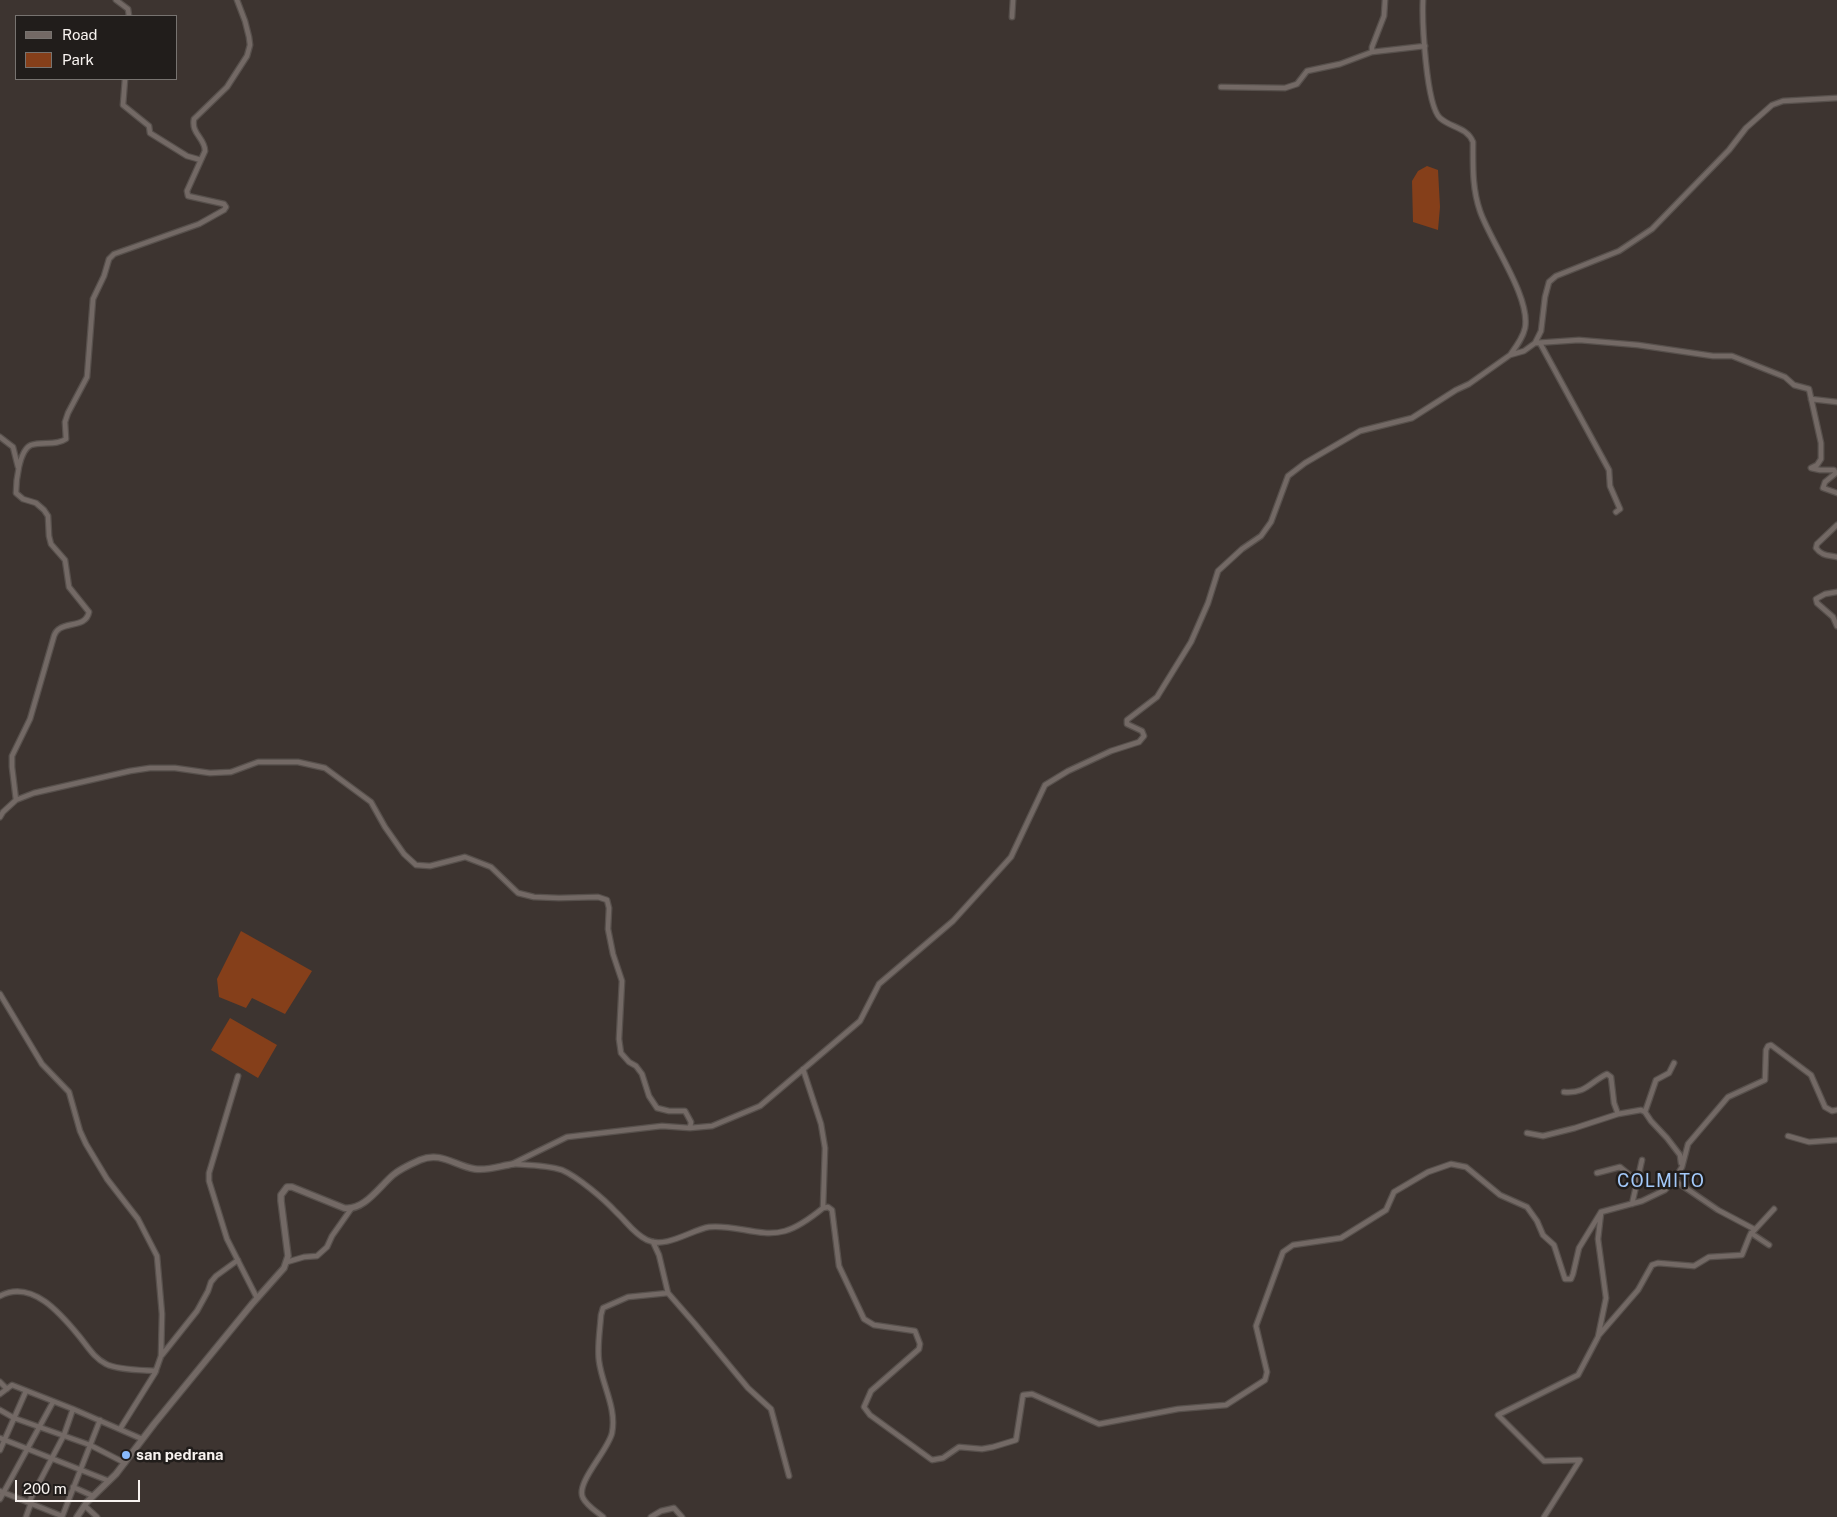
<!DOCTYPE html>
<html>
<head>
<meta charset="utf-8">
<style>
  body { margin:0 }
  #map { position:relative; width:1837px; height:1517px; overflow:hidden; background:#3d3430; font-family:"Public Sans",sans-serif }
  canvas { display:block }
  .legend { position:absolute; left:15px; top:15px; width:162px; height:65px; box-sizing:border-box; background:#211d1b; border:1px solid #777370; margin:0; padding:6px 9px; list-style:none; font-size:15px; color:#f8f3f0 }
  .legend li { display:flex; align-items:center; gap:10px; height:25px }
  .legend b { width:25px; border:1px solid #777370 }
  .scale { position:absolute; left:15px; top:1480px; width:125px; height:22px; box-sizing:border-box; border:2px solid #f8f3f0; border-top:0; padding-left:6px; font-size:15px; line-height:18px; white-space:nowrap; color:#f8f3f0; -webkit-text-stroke:4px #211d1b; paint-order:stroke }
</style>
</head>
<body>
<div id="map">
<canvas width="1837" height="1517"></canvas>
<ul class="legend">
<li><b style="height:6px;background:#736965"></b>Road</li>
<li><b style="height:14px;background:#853f1a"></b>Park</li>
</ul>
<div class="scale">200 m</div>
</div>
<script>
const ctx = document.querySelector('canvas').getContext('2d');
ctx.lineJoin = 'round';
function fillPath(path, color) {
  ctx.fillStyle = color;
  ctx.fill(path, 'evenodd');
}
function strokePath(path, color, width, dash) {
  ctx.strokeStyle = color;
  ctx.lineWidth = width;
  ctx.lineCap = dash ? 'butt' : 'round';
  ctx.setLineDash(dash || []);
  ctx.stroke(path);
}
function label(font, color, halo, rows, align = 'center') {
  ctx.font = font + ' "Public Sans",sans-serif';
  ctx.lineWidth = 5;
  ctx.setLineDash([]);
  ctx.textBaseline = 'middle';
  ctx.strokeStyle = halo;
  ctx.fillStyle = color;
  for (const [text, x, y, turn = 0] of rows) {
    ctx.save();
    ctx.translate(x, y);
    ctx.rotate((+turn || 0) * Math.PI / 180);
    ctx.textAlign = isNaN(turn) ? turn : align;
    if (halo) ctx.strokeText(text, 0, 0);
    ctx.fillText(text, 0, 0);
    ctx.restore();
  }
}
const green = new Path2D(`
  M1427,166L1438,170L1440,207L1438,230L1413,222L1412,181L1418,171Z
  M241,931L312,971L285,1014L252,998L246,1008L219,997L217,979Z
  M230,1018L277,1045L258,1078L211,1050Z`);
const minor = new Path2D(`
  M116,0L128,9L129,16
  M1423,0C1422,21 1426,105 1440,118C1451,128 1467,127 1473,142C1473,166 1472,188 1480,211C1490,241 1531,297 1525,328C1523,338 1516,347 1510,355
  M1012,17L1013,0
  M1372,52V47L1384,16L1385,0
  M125,79L123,105L149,126L150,133L187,156L201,160
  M1221,87L1285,88L1297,84L1307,71L1340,64L1372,52L1425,46
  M1535,343L1579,340L1638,345L1713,356H1732L1785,377L1794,385L1809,389L1821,443V459L1817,465L1811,468L1820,470H1834L1836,473L1825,482L1823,488L1837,493
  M1540,343L1609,470L1610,486L1620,509L1616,512
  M1811,399L1837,402
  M0,437L13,447L18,467
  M1837,525L1817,544L1816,548C1822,556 1827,555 1837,557
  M1837,592L1825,594L1816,599L1817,603L1833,617L1837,626
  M16,800L12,767V756L30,719L54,636C55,633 56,631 59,629C69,622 86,627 89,612L69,587L65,560L51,544L49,536L48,516L44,510L36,503L23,499L16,493C16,482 19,450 31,445C42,441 56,446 66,439L65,422L68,413L87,377L93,299L104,276L109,259L114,254L199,224L224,210L226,207L224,204L188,196L187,191L205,151C205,138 191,134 194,119L227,87L247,56L250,45L249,37L245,21L237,0
  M0,817L3,812L16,800L34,793L130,771L150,768H175L210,773L231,772L258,762H298L325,768L371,802L385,827L404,854L416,865L430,866L465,857L491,867L518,893L534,897L559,898L598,897L607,900L609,908L608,929L613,954L622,981L619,1039L621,1053L629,1062L636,1066L642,1074L649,1096L657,1108L669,1111H685L691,1122L690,1128
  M0,994L42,1064L69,1092L80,1131L86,1144L107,1179L138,1219L157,1256L162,1314L161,1356L155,1373L120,1429
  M803,1069L821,1124L825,1148L823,1208
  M238,1076L209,1173V1181L227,1239L257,1298
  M1564,1092C1586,1094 1590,1082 1607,1074L1611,1077L1614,1103L1618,1114
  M1645,1112L1656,1080L1669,1073L1674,1063
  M1527,1133L1543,1136L1575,1128L1618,1114L1641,1110L1645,1112L1651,1121L1667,1138L1680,1155L1681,1163
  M1788,1136L1809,1142L1837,1140
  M514,1163L567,1137L662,1126L690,1128L712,1126L760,1106L860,1021L879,984L953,921L1011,857L1045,785L1068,771L1111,751L1139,742L1144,736L1142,731L1127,724V720L1157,697L1191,642L1208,603L1218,571L1242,549L1261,536L1271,522L1288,476L1305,463L1360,431L1412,418L1456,390L1469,384L1510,355L1524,351L1535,343L1541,331L1545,297L1549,282L1556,276L1619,251L1652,229L1729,150L1746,128L1772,105L1783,101L1837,98
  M513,1164C529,1165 547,1165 562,1170C578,1177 604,1199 616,1212C626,1221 634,1234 647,1240C666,1249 691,1230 709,1227C735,1224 760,1238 785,1231C799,1227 812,1217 823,1208L828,1207L832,1210L839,1266L864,1319L874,1325L915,1331L920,1344L919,1349L871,1391L864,1407L870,1415L932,1460L943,1458L959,1447L982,1449L993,1447L1016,1440L1023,1395L1032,1394L1099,1424L1178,1409L1226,1405L1265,1380L1267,1372L1256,1326L1283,1252L1293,1245L1341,1238L1386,1210L1394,1192L1428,1172L1451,1164L1466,1167L1500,1195L1527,1207L1537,1221L1543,1235L1554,1245L1565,1279H1571L1573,1274L1579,1248L1601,1212L1642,1201L1665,1190L1674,1180L1682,1167L1688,1144L1728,1097L1765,1080L1766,1050L1768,1046L1771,1045L1811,1075L1825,1107L1832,1111L1837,1110
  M1597,1173L1620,1167L1637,1181
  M1674,1180L1718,1210L1754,1229
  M1632,1204L1642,1160
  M1751,1233L1769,1245
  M653,1242L659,1255L668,1293L695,1324L748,1388L771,1409L789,1476
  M287,1262L304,1257L317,1256L327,1247L332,1236L351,1209
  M0,1296C32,1279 61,1314 79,1336C88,1347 94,1358 106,1364C117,1370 142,1370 156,1371
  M1599,1335L1638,1290L1652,1265L1658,1263L1694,1266L1709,1257L1742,1255L1750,1235L1774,1209
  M162,1355L197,1311L208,1291L211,1282L216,1276L238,1260
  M0,1382L7,1389
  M0,1394L12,1385L73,1409L142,1439
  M0,1410L14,1418L90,1445L125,1463
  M0,1438L109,1481
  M0,1450L26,1391
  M73,1487L93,1496
  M0,1491L62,1516
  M0,1499L53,1402
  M29,1502L64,1435L73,1409
  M85,1506L97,1517
  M26,1517L31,1503
  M62,1517L100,1420
  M603,1517C596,1511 587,1506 583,1498C575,1483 608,1451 612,1433C617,1408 602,1385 599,1361C597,1347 600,1330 601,1315L603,1308L628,1297L668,1293
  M651,1517L661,1511L674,1508L682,1517
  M1544,1517L1580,1460L1544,1461L1498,1415L1578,1375L1598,1337L1606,1298L1598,1239L1601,1213`);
const tertiary = new Path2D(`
  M77,1517L87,1502L116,1474L154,1424L252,1304L284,1268L288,1256L281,1201V1195L287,1187H292L344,1208C364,1211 379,1187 393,1175C400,1169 411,1164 420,1160C441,1151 455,1166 475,1169C487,1171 500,1166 513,1164`);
const markers = [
  [126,1455,5,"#88bafc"]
];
const poiNames = [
  ["san pedrana",136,1455]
];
const quarterNames = [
  ["COLMITO",1661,1181]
];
fillPath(green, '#853f1a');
strokePath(minor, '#57504c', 7);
strokePath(tertiary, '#57504c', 8);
strokePath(minor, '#736965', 4.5);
strokePath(tertiary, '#736965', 5.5);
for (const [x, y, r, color] of markers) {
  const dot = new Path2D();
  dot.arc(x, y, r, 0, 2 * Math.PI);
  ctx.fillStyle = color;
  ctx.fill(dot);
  strokePath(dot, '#211d1b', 2);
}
label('bold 15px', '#f8f3f0', '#211d1b', poiNames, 'left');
ctx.letterSpacing = '1px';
label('18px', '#a3c9fa', '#211d1b', quarterNames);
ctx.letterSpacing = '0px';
</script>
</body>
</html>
